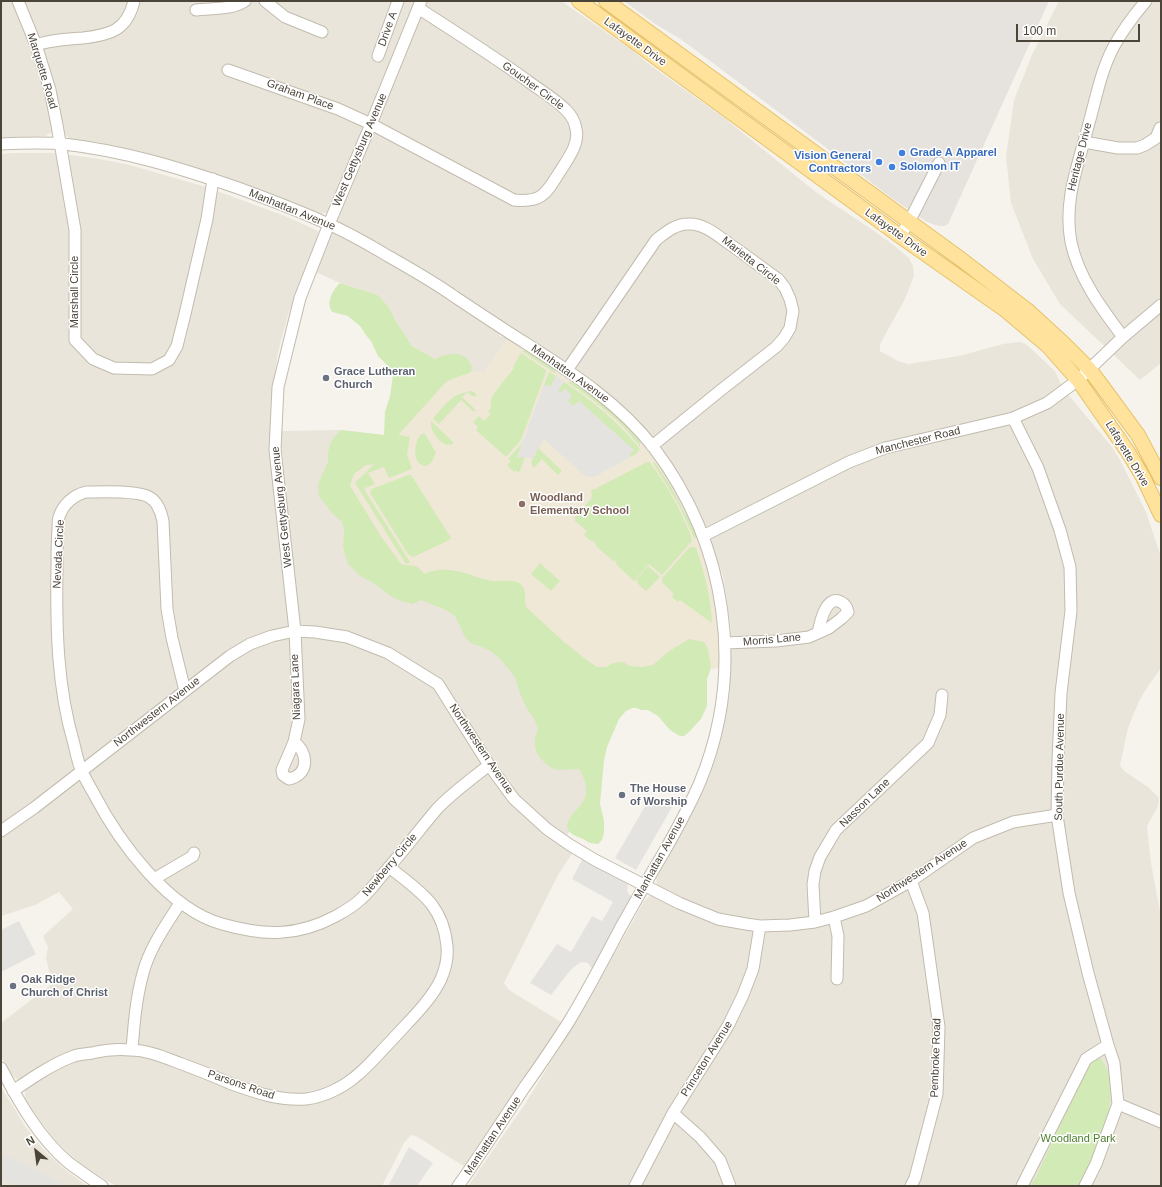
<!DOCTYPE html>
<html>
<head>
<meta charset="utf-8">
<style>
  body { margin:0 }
  #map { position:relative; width:1162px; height:1187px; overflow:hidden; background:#f6f3ec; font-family:Arial,sans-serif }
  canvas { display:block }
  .frame { position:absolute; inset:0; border:2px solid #4b4439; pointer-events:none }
  .north { position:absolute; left:16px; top:1131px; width:40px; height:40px; -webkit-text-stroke:3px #fff; paint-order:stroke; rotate:331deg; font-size:11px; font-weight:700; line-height:16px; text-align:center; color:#4b4439 }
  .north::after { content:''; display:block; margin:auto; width:14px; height:18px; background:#4b4439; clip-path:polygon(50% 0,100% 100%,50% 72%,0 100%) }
  .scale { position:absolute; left:1016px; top:24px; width:124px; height:18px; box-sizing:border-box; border:2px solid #4b4439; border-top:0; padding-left:5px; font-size:12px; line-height:14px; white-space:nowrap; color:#4b4439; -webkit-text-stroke:3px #fff; paint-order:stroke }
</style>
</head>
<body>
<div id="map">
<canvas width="1162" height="1187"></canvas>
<div class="frame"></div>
<div class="north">N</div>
<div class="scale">100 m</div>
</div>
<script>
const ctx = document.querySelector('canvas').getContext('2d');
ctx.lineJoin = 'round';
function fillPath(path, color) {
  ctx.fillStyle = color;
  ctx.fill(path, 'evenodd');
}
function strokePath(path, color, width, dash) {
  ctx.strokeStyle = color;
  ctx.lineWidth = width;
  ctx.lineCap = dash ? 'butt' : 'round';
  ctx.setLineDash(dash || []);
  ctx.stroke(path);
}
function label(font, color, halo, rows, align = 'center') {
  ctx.font = font + ' Arial,sans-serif';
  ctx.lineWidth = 3;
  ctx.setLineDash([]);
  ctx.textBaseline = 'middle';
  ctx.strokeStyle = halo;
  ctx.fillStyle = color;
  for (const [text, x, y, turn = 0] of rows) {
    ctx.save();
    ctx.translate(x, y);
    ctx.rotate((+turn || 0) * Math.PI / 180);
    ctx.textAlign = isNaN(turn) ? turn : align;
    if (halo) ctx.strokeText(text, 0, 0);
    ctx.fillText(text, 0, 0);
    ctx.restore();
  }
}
const residential = new Path2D(`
  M1,1H561L632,50L646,62L723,117L817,193L877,233L896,247L909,258L913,266L914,276L904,301L880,344V351L898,361L908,364L959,356L1003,344L1019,342L1026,344L1055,371L1060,382L1066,392L1112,447L1120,460L1146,512L1161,557V668L1148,686L1139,701L1128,728L1120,765L1124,771L1148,787L1159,798L1158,806L1147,826L1151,863L1161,917V1186H468L525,1104L587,1003L644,901L649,897L657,884L656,878L698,802L708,780L716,756L724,726L730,692L731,629L723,576L700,512L687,487L670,462L652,436L636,418L589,378L507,323L499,336L509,338L484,373L457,370L435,359L412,346L397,323L388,306L378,295L340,283L316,272L328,240L337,220V217L325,213L317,214L248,185L215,174L133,150L96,142L73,140L65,135L50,133L46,136L1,138Z
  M1059,1H1161V363L1140,380L1060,304L1033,259L1011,203L1006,157L1014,100L1032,55Z
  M13,153H55L93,158L126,164L206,187L285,216L318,231V235L288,315L278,352L271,401L270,429H281L283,431L341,430L344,452L523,654L591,790L567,836L579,843L558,875L504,983L509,990L561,1022L536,1063L465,1167L416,1136L411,1135L404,1143L382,1186H116L83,1166L62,1147L52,1136L32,1110L25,1098V1092L17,1079L11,1075L1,1056V1023L48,987L54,982L49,971L46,958L48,947L43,936L73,909L59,892L35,905L1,916V154Z
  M1,1087L25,1126L43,1149L62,1167L87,1186H1Z`);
const industrial = new Path2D(`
  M624,1H1049L948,224L944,226H941L935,225L927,222L889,196L820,143L682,40L655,24Z`);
const education = new Path2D(`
  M509,338L553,367L598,399L627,426L658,463L672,486L686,511L698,538L705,560L711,584L716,611L719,641V668L598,678L401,564L380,535L350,486L341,430L384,435L457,370L484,373Z`);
const green = new Path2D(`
  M340,283L378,295L388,306L397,323L412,346L435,359C446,354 459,350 468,360C471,364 473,367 471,372C462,376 454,377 445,383L399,434V435L410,437L407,454L412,469L389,478L384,467L368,473L375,484L365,488V491L410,562L406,564L355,483L374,464L366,465L354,474L350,486L380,535L401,564C414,567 415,562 424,574C431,571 440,569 448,570C463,570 478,579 493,581C502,582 516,578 522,586C527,591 524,600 526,607L564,642L588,661L597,667H606L613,663L623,662L630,666L642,667L653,665L668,652L689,639L704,642L708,649L711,668L707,679V706L701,719L689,732L684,736H680L670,730L658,716L648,710H641L637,708H632L626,711L619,719L607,747L604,760L600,804L604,821V833L602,840L598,844C586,843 587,840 578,837C551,826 583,809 586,795C587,786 584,776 579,769C573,769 559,771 554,769C550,767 546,764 543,761C533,750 533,742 538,729L534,718L527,709L519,691L515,677L501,660L492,652L480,646L472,644L465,637L455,616L446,610L421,600L412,604L401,601L392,597L375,584L360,576L348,564L343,547L344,529L342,522L332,513L319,496L318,484L328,462V452L331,442L335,436L341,430L384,435L385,412L390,396L393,375L389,367L378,356L371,341L365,334L361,327L348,316L332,312C326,302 332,291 340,283Z
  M527,350L553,367L556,374L522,351Z
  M521,353L546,370V372L521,440L506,457L476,430L478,427L473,422L479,416L484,421L491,414L488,412C492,407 490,402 492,397C498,387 507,378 514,368L513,367Z
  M549,372L556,376L551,387L544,385Z
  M564,382C593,401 618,422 640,449L636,454L630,457L629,455L633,450L579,401L573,406L568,401L565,389L560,394L558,392L561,385Z
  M567,382H572L598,399L612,412L640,441V447C621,420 594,400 567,382Z
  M472,391L476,394V396H472L467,392L462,397L479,413L475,410L474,412L461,400L439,424L433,419C445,405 452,393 472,391Z
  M431,421L454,443C444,451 429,431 431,421Z
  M421,434H425L436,453L431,463L426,466C411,465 414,442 421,434Z
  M524,441L517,457H525L519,473L516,470L514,472L507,465L511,461L508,459Z
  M538,448L561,470V472L558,475L542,459L534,468L531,463Z
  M647,462H649L651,464C664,482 675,500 684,520C687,527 691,534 692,541L662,575L649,564L634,581L616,564L617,563L614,560L613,561L595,545L596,544L593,541L592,542L584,535L587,531L574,520L576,519L574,518L591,499L592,495L591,490L595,489Z
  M654,462L656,464L670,485L686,515H687L697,537L694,538L679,505L653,463Z
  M408,475H411L451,538L445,542L413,557L408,554L370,493L372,489Z
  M690,547H694L696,548C704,571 711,598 712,623L680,600L678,602L672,597L674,594L662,582V578Z
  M540,563L560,581L551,591L531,574Z
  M648,566L660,577L646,591L637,583L638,582L636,580Z
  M1096,1058H1100C1106,1064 1107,1070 1109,1078C1116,1117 1094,1152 1078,1186H1030L1036,1177L1089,1063Z`);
const parking = new Path2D(`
  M556,376L564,382L560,387L558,392L560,394L565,388L572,396L568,401L573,406H574L579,401L634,450L629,455L630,457L598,475L592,477H587L583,474L544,439L540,446L537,449L533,458L517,457L544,385L551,386Z
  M651,796L672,807L636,870L615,858Z
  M582,860L628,884L627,891L631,897L592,969L588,963L582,962L575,966L569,972L551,995L530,983L557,944L571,952L592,916L602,921L613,902L572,879Z
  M19,921L36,954L1,972V930Z
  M409,1147L433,1163L417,1186H388Z
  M3,1154L62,1184V1186H15L1,1179V1159Z`);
const minor = new Path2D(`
  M18,1L36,45L50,90L57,125L75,230V340L93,359L114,368L152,369L169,360L177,346L185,314L207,219L213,179
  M265,1L285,17L322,32
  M196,10C212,8 232,10 245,1
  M36,45C51,40 67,39 83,38C109,35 127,31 134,1
  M378,56L398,1
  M228,70L338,109L371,124L514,200C541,203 546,194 559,173C567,160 580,144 576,129C575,122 571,115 566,110C554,98 538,89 525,79C490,54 454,31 418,8
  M1084,142L1118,148H1137L1145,145L1156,138L1160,128
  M1,144C22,143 43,142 64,144C125,151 180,168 238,188C268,199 297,210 326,223C347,232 368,244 388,256C411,269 434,282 455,297C479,313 503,329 527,344C574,374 620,404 654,448C727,545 746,670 700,782C690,806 677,829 664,852C649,877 635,902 621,927C604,959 587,992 568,1023C554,1045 539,1067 524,1088C502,1121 481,1154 458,1186
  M900,236L909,222L939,163
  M1123,337C1102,309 1078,277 1071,242C1063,200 1079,163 1089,123C1096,98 1101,71 1113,48C1122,31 1134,15 1146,1
  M567,370L656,240C665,233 675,224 688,224C704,223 718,236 731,245C747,256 762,268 778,279L785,288L790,299L793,311L790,328L784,338L776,347L721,390L652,446
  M1013,418L1038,468L1060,530L1070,567L1071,611L1061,693L1058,761L1057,815L1069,893L1088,973L1108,1045L1114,1063L1118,1104L1096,1164L1085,1186
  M703,536L849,462L885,448L1013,418L1047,403L1078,380L1123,337L1161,305
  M725,643L776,641L809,637L829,628L842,618L848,612C847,607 845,604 841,602C826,594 820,623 818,633
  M185,691L172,638L167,609L163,521C161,512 158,502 149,497C137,490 101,492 86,492C74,495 63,504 59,517C58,520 58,526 58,529C57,542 57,555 57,568C56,627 57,687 74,744C76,753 78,763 82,772C86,780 90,787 94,794C119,842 168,909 222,924C264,936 297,937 336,916C345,911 354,906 361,899C369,892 376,883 383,874C402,853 419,830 437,809C453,792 472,779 489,765
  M294,742C309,753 309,775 289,779L283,775L282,770L294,742L299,719L295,631L275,450L278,387L300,298L329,224L371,124L421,1
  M1,831L34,808L230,656L250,644L272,636L295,631L315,632L347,637L388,653L438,684L489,765L514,799L547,829L570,845L595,860L679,903L718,919L746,924L760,926L790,925L815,922L834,917L866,906L911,881L973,838L1013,822L1057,815
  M154,879L188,859L193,856L194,853
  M911,881L923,913L939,1027L937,1094L915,1178L911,1186
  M834,917L838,936L837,979
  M815,922L813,884L815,871L820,857L836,830L928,743L940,715L942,695
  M132,1050C134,1024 136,998 143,973C150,947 166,925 180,903
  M1,1068C19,1102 39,1138 69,1163C80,1171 91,1179 102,1186
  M13,1091C32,1078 52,1064 74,1056C80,1054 86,1054 92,1053C105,1050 118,1049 130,1050C148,1050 166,1058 182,1064C198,1070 214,1076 229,1083C254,1092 279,1101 306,1099C323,1097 342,1088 355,1077C368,1067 379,1053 391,1041C407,1023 431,1001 441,979C445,970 448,957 447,946C443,904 419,891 389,867
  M1118,1104L1161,1122
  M673,1113L700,1137L720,1160L730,1186
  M635,1186L673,1113L728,1026L743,995L753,969L760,926
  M1022,1186L1086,1059L1108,1045`);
const major = new Path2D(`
  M579,1L900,236L1004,309L1048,346L1078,380L1128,452L1143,477L1161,515
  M606,1L962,260L1027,310L1064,344L1089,369L1099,382L1138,435L1161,478`);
const markers = [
  [902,153,4,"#3f7fe0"],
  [879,162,4,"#3f7fe0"],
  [892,167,4,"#3f7fe0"],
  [326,378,4,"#6b7280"],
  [522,504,4,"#8d6e63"],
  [622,795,4,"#6b7280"],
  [13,986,4,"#6b7280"]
];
const streetNames = [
  ["Drive A",388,29,-70],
  ["Lafayette Drive",635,42,36],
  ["Marquette Road",42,71,73],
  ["Goucher Circle",533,86,36],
  ["Graham Place",300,95,20],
  ["West Gettysburg Avenue",360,150,-67],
  ["Heritage Drive",1080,157,-76],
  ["Manhattan Avenue",292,210,22],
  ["Lafayette Drive",896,233,36],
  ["Marietta Circle",751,261,38],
  ["Marshall Circle",75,292,-90],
  ["Manhattan Avenue",570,374,35],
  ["Manchester Road",918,441,-14],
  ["Lafayette Drive",1127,454,59],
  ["West Gettysburg Avenue",282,507,-96],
  ["Nevada Circle",59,554,-87],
  ["Morris Lane",772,640,-5],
  ["Niagara Lane",296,687,-92],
  ["Northwestern Avenue",157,712,-38],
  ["Northwestern Avenue",481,749,56],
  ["South Purdue Avenue",1060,767,-89],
  ["Nasson Lane",865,803,-44],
  ["Manhattan Avenue",660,858,-61],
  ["Newberry Circle",390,865,-50],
  ["Northwestern Avenue",922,871,-33],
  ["Pembroke Road",936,1058,-88],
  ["Princeton Avenue",707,1059,-58],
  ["Parsons Road",241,1085,19],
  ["Manhattan Avenue",493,1136,-56]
];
const shopNames = [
  ["Grade A Apparel",910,153],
  ["Vision General",871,156,"right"],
  ["Contractors",871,169,"right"],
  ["Solomon IT",900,167]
];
const worshipNames = [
  ["Grace Lutheran",334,372],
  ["Church",334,385],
  ["The House",630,789],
  ["of Worship",630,802],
  ["Oak Ridge",21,980],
  ["Church of Christ",21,993]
];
const educationNames = [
  ["Woodland",530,498],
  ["Elementary School",530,511]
];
const parkNames = [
  ["Woodland Park",1078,1139]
];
fillPath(residential, '#eae5da');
fillPath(industrial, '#e6e2dd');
fillPath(education, '#efe8d6');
fillPath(green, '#d2eab5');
fillPath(parking, '#e5e3e0');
strokePath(minor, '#c2bbae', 13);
strokePath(major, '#e6c16a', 16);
strokePath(minor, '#fff', 11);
strokePath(major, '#ffe39c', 14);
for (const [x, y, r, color] of markers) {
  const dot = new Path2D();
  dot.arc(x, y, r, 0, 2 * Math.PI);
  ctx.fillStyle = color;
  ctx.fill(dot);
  strokePath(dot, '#fff', 1.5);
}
label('11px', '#4b4439', '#fff', streetNames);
label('bold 11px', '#366cbe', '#fff', shopNames, 'left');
label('bold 11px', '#5b616d', '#fff', worshipNames, 'left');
label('bold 11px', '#785e54', '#fff', educationNames, 'left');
label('11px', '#4a7f2a', '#fff', parkNames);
</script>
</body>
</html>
